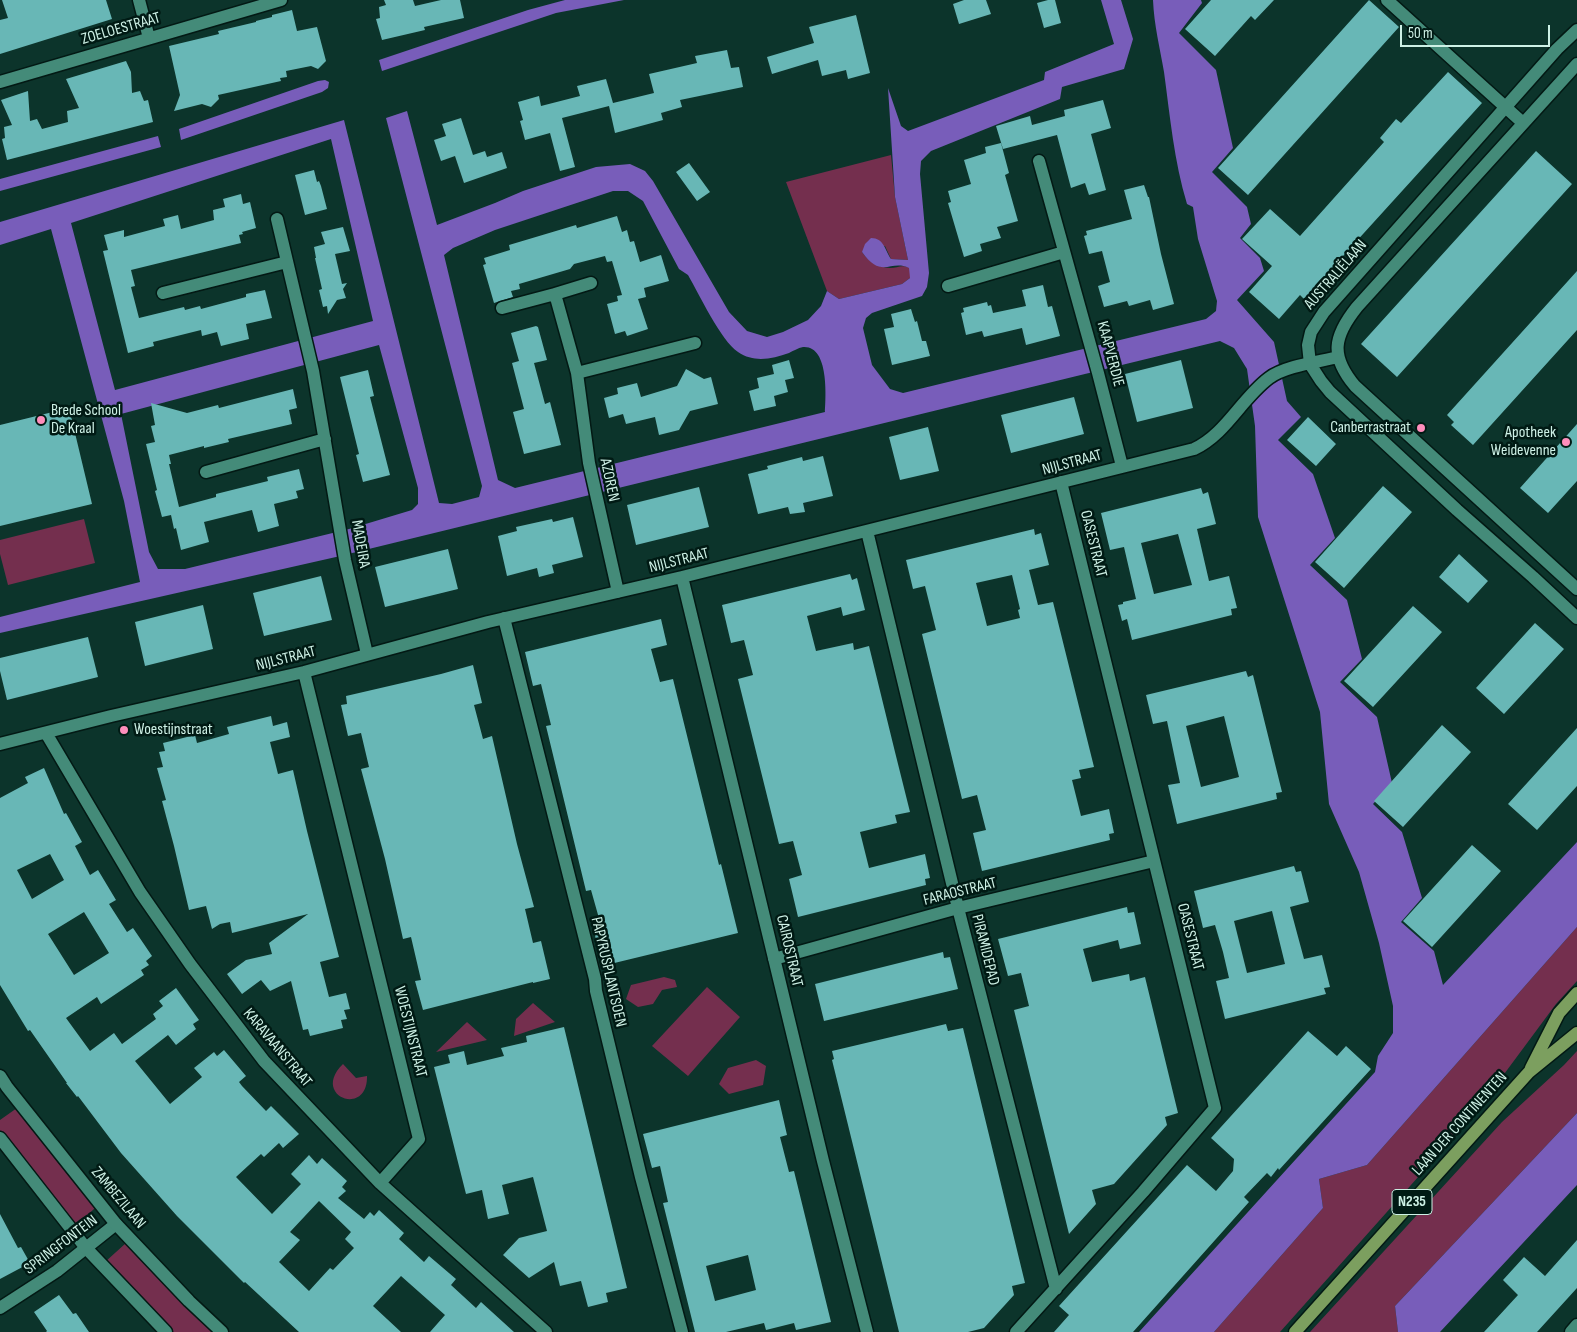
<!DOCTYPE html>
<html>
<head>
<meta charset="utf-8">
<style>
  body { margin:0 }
  #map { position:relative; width:1577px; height:1332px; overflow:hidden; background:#0c342b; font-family:"Sofia Sans Condensed",sans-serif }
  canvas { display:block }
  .scale { position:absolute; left:1400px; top:25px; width:150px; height:22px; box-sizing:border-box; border:2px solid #cef1e6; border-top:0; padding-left:6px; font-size:15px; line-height:18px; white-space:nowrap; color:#cef1e6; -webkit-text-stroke:4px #001a14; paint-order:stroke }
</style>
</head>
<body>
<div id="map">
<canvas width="1577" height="1332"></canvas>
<div class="scale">50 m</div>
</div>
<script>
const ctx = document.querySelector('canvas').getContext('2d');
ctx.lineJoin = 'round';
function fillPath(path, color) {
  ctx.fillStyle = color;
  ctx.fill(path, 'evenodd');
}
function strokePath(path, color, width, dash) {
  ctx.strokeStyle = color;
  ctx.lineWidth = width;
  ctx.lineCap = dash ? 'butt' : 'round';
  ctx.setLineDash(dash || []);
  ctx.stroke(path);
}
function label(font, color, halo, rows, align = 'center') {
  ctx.font = font + ' "Sofia Sans Condensed",sans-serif';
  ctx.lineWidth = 5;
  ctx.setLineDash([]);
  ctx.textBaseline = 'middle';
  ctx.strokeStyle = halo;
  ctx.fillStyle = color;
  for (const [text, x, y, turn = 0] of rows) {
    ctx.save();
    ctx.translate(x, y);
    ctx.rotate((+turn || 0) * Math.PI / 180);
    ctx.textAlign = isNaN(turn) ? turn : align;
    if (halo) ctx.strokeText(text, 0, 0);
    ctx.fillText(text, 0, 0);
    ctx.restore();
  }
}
const green = new Path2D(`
  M891,155L895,197L908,260L891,259L885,246L862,252C869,262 877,267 890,268C898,268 901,264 910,268V278L902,284L839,299L827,291L786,182Z
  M84,519L95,563L8,585L0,554V540Z
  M1577,927V981L1556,1004L1476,1112L1280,1332H1214L1323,1208L1319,1179L1367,1165Z
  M664,977L675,980L677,987L662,990L653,1004L638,1007L626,999L631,985Z
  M707,987L740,1017L688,1076L652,1046Z
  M533,1003L555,1022L514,1036L516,1019Z
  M467,1022L487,1040L436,1052Z
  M1577,1051V1113L1395,1306L1398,1332H1310L1502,1122L1564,1065Z
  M756,1060L766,1066L763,1085L729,1094L719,1084L728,1068Z
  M343,1064L356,1078L367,1076C368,1118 310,1096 343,1064Z
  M17,1108L55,1159L95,1208L74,1228L0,1131V1120Z
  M126,1243L214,1332H170L105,1262Z`);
const water = new Path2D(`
  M565,0H624L556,13L382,71L379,60L528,10Z
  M1101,0H1121L1133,39L1124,69L1062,87L1060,99L931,151L921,161L920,174L929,273L927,287L922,296L872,313L866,318L863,328L872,365L890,389L903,393L1206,319L1216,311L1217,301L1198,239L1193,207L1187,204C1174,161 1170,116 1164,72C1160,48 1154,25 1153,0H1201L1202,3L1179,33L1216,70L1233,148L1212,172L1247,207L1251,224L1240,238L1260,258L1264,271L1237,300L1274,342L1287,401L1301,417L1278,440L1313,474L1335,538L1310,565L1347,600L1362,659L1340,682L1377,717L1392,783L1373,804L1402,832L1422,898L1401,922L1434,951L1443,985L1577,842V927L1367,1165L1319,1179L1323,1208L1214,1332H1139L1375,1072L1378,1056L1393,1033V1006L1379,943L1359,872L1329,804L1320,712L1258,517L1255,426L1247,369L1234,348L1220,341L336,557L0,633V617L140,582L124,501L51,229L0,245V222L344,120L439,503L452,504L479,497L482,486L386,118L407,111L437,225L495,203L523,191L596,167L630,164L645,171L653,181L729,312L747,331L767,337L783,332L808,320L821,306L827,291L839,299L902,284L910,278L909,268C890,259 882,280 862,252L865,244L871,238C884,238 885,250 891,259L908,260L895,197L888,88L901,126L908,131L1044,80L1045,72L1114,44ZM331,139L373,321L115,390L71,223ZM613,191H628L643,201L679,269L688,275C699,294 721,341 738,352C754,363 772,359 789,353C793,351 798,348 803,347C829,345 826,396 825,412L515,488L498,480L444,255L453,248L495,230ZM379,345L418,488V504L412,510L349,529L185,569H158L149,552L121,414Z
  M325,80L329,82L328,88L322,92L181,140L179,129L318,81Z
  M158,136L161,147L0,191V179Z
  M1577,1113V1185L1440,1332H1398L1395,1306Z`);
const building = new Path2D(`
  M2,0H106L112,19L0,54V20L8,18Z
  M384,0H413L415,6L441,0H460L464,18L424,27L425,30L382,40L376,19L380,18L379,7L386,5Z
  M964,0H986L991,14L959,24L953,4Z
  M1048,0H1055L1061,23L1044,28L1037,3Z
  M1211,0H1274L1255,20L1251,16L1215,56L1185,29Z
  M1369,0L1399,27L1248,195L1218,168Z
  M292,10L297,31L317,27L326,61L318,69L311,66L286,71L287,77L280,78L281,81L218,95L219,99L211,107L202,104L174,111L180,95L169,46L219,34L218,31L256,22V21L272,17V15Z
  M856,15L870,73L848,79L846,70L822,76L818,60L772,74L767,57L814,43L809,27Z
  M727,50L731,68L739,67L743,87L680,100L682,107L661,113L663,120L615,133L609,106L562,118L575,167L560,171L550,133L525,140L520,121L523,120L518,102L539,96L541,106L580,96L577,86L606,79L613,103L654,93L649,74L697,63L695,56Z
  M126,61L131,72L132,93L140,91L144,101L148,100L153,122L7,160L2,139L5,138L4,127L12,125L1,100L28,91L30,121L37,119L42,129L68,122L67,111L79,108L66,79Z
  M1448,72L1482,103L1304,299L1300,295L1279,319L1249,292L1272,266L1242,239L1270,209L1300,236L1384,142L1380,138L1396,119L1401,123Z
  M1103,100L1111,128L1091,134L1106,190L1089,195L1085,183L1071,188L1057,135L1003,149L996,126L1030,116L1032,125L1065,116L1064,110Z
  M461,118L473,155L485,151L487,157L502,152L507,168L464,183L455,156L441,161L434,140L446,136L442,124Z
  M1001,143L1009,173L1005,175L1018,221L997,227L1001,238L980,244L982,251L964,257L948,203L951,202L948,191L971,184L964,160L986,153L985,147Z
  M1536,151L1572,184L1397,377L1361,344Z
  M689,163L710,192L697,201L676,172Z
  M314,170L317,182L319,181L321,186L327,209L305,215L295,175Z
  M1144,185L1148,197H1149L1161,254L1174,304L1153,310L1150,300L1129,306L1127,301L1104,307L1098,286L1110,282L1102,251L1089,254L1084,236L1087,235L1086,231L1132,219L1124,190Z
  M241,194L243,204L250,202L256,228L242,232L243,234L239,235L241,243L131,270L135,286L131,287L139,318L184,307L185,310L200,306L201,309L246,297V294L265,290L272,318L246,324L249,339L221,346L217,332L202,336L201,330L153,342L154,346L128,353L103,251L108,250L104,235L124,230V237L165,226L163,219L178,215L181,229L214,220L213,210L225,207L223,199Z
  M617,216L622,232L627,230L630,242L634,241L640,262L661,255L669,281L644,288L646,297L638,299L648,329L627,336L625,331L615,334L607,304L618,301L617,296L622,295L612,261L607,262L605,256L574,264L570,269L519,284L520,289L511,291L513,297L494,303L483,265L486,264L484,258L510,250L509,245L576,225L577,228Z
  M343,227L350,251L335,254L342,284L347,283L343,289L346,298L337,300L328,314L327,306L323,307L319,290L322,289L315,258H316L314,247L325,244L321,232Z
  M1577,271V330L1473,445L1451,425L1454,422L1447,415Z
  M1043,285L1048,307L1052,306L1060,336L1026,345L1022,328L984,337L982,331L966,335L961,313L964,312L963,308L987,302L988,306L991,305L993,313L1026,306L1022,290Z
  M911,309L915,322L917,321L922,341H926L930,356L892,365L884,329L894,327L891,314Z
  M536,326L538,327L547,360L534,363L545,404L550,402L561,445L524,454L513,412L524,409L512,363L519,361L511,333Z
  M789,360L794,378L785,380L788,392L774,396L776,406L754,411L749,391L759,388L757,378L774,374L772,365Z
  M1181,360L1193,408L1137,422L1125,374Z
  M686,369L704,379L711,377L718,404L690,411L679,430L659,435L655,417L626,424L623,414L609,418L604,398L618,394L617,388L637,383L641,397L677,386Z
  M368,370L374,396L370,397L390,475L363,482L356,455L359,454L340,377Z
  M293,389L297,408L289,410L292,424L228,439L229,442L204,448V446L169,455L171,464H169L179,507L216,497V494L268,481L267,477L299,469L304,489L296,491L298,498L274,504L279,526L258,532L252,510L204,522L209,542L181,550L176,528L174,529L171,515L162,517L155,491L157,490L146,444L155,442L151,426L155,425L151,403L187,413L218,405L219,408Z
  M1074,397L1084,434L1011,453L1001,415Z
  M69,408L92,504L0,526V425Z
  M1308,417L1336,444L1316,466L1287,440Z
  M1577,424V481L1548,513L1520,488Z
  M928,427L939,471L900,480L889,437Z
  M823,456L833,496L803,503L805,512L790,514L788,507L758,514L748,474L768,469L767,466L802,457L803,461Z
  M1383,486L1412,512L1344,588L1315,562Z
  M699,487L709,527L636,545L627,505Z
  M1201,488L1203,494L1208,492L1216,524L1197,529L1209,581L1229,576L1237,608L1231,609L1232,615L1132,640L1127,619L1122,621L1118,605L1123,604V602L1136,599L1124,547L1110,550L1101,513ZM1178,534L1192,585L1154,594L1141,543Z
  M573,517L583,557L552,565L554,573L539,577L537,568L507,576L498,536L517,531L516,527L552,519L553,522Z
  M1034,529L1035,535L1041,533L1049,565L1029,570L1038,605L1053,602L1094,767L1079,770L1081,778L1072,780L1081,816L1109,809L1114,833L1109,834L1110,840L982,871L973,833L986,830L977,795L962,799L922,634L936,630L925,586L913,589L906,560ZM1012,575L1020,609L1018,610L1020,618L987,626L976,583Z
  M448,549L458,589L385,607L375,567Z
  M1459,554L1488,581L1468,603L1439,577Z
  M850,574L852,580L857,578L865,610L843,616L841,607L807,616L816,651L853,643L854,650L869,646L895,752L910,812L895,815L897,823L860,832L869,868L925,854L930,878L925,879L926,885L798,917L789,879L802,875L793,841L779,844L738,679L753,675L744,640L731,643L722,605Z
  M321,576L332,620L264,636L253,593Z
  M203,605L213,649L145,666L135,622Z
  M1413,606L1442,632L1373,707L1344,681Z
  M661,619L667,645L651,649L660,682L673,679L719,865L721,864L738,933L602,966L594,931L602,929L591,890L586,891L546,726L551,725L541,684L533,686L525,652Z
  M1535,623L1564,649L1504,714L1476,688Z
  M88,637L98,677L7,700L0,671V658Z
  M473,665L482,703L474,705L483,739L492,736L517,844L534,907L525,909L533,943L541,941L550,979L533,983V982L423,1010L415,981L421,980L411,937L403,939L385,859L361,769L369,767L361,733L348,736L341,705L347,704L346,696L441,674Z
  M1246,671L1248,677L1253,675L1282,792L1276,793L1277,799L1177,824L1168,785L1180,783L1167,721L1153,724L1146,695ZM1224,716L1239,777L1201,787L1186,726Z
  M271,716L273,726L287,722L290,737L270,742L278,774L293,770L307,831L339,957L320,962L329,997L346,993L350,1009L344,1010L347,1019L341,1020L343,1028L310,1036L308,1029L303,1030L291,981L270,991L261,980L242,994L227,974L246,960L272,954L269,943L308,914L232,933L230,922L220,924L212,929L206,906L189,910L174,846L162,801L166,800L157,768L163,767L159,752L165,751L163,743L195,735L197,743L229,734L227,727Z
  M1442,725L1471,752L1403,827L1374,801Z
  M1577,728V786L1537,830L1508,804Z
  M44,768L64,814L66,813L82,842L75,846L90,875L98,870L116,900L109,904L127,932L133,928L152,956L146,961L149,965L141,970L144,975L101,1004L97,997L66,1018L90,1051L114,1033L122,1044L156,1019L153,1014L163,1006L159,1001L176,988L199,1020L193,1024L196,1029L176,1045L168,1035L135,1061L170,1104L202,1077L194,1068L214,1052L217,1056L224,1050L246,1076L239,1082L242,1086L266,1111L271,1106L299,1134L283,1148L279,1143L264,1157L261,1154L236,1177L272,1214L301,1184L291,1174L309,1155L317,1164L322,1158L347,1181L342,1187L346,1191L338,1198L364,1219L370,1212L374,1216L379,1210L404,1233L399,1239L424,1262L429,1256L456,1279L451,1285L476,1308L481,1302L514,1332H430L445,1315L401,1276L373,1306L401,1332H299L245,1282L244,1283L177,1216L121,1153L78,1096L77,1097L66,1083H67L30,1030L28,1031L0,985V798L28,783L25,777ZM50,854L64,880L32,899L17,870ZM84,912L109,953L74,975L48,934ZM319,1201L351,1232L345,1239L354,1248L333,1270L330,1268L309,1291L279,1262L300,1240L290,1232Z
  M1472,845L1501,871L1432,947L1403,921Z
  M1294,866L1296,872L1301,871L1309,902L1290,907L1304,959L1322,955L1330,987L1324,988L1326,994L1225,1019L1216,981L1229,978L1223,952L1215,925L1203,928L1194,891ZM1272,911L1285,964L1247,973L1234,921Z
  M1127,907L1128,913L1134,912L1141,944L1120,949L1118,940L1083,949L1092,982L1129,974L1130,981L1145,977L1178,1113L1165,1117L1167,1125L1114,1184L1092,1190L1096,1204L1069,1234L1014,1010L1029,1006L1021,973L1008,976L998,939Z
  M943,952L944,958L950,957L958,989L824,1021L815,984Z
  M946,1024L948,1031L963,1028L1025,1283L1012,1286L1014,1295L984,1328L968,1332H899L832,1060L834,1059L832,1051Z
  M564,1027L627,1288L606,1293L608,1302L588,1307L581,1281L560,1286L554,1262L529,1278L503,1255L519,1238L547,1231L533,1177L502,1185L509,1214L488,1219L482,1190L466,1194L434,1067L450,1063L448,1055L464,1051L467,1065L504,1056L501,1048L527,1042L526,1036Z
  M1308,1031L1337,1056L1346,1046L1371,1069L1279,1170L1278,1168L1271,1177L1267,1173L1244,1197L1249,1202L1133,1332H1054L1069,1315L1059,1306L1187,1165L1216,1191L1233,1171L1234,1159L1211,1138Z
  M779,1100L787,1135L780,1137L789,1172L794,1171L831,1322L796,1330L794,1323L766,1330L764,1323L726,1332H695L663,1203L668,1202L660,1166L652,1168L643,1134ZM748,1255L756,1290L715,1301L706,1266Z
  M0,1214L18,1248L21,1247L30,1263L0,1279Z
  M1577,1240V1288L1537,1332H1484L1518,1295L1503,1280L1524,1257L1545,1276Z
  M59,1295L73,1314L76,1313L89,1332H46L47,1331L34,1312Z`);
const street = new Path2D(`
  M139,0L149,38
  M1387,0L1523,123
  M1577,30L1557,49L1324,312L1311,332L1308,345L1310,364L1321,381L1330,392L1457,510L1533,577L1577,618
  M1577,64L1357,307C1333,337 1330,356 1355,386L1577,589
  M0,82L281,0
  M1039,161L1098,373L1122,466
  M277,219L313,371L345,560L367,654
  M948,286L1064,252
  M163,293L287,262
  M555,294L591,283
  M502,308L555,294L577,373L589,463L618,592
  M577,373L695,343
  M206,472L325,439
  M867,531L958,908L1056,1289
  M682,577L823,1161L867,1332
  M504,618L595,979L596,991L641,1177L682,1332
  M304,672L419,1139L380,1183
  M46,733L140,892L190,964L264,1061L380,1183L546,1332
  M0,744L111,716L304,672L488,622L682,577L1194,449C1226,434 1241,399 1269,378C1285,366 1318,362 1338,357
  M774,959L958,908L1154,861
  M0,1308L57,1271L116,1224
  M1016,1332L1143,1192L1215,1108L1061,482
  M1571,1332L1577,1325`);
const secondary = new Path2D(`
  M0,1076L7,1087L116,1224L189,1301L222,1332
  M0,1138L86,1248L166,1332`);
const primary = new Path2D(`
  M1531,1068L1559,1013L1577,993
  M1295,1332L1529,1072L1577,1033`);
const markers = [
  [41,420,5,"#fe8ebc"],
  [1421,428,5,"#fe8ebc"],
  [1566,442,5,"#fe8ebc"],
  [124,730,5,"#fe8ebc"]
];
const shields = [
  [1412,1202,40]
];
const shieldNames = [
  ["N235",1412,1202]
];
const streetNames = [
  ["ZOELOESTRAAT",121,29,-16],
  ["AUSTRALIËLAAN",1336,275,-49],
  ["KAAPVERDIE",1110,354,75],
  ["NIJLSTRAAT",1072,463,-15],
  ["AZOREN",609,480,78],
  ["MADEIRA",360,544,80],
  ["OASESTRAAT",1093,544,76],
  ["NIJLSTRAAT",679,561,-14],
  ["NIJLSTRAAT",286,659,-14],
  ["FARAOSTRAAT",960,892,-14],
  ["OASESTRAAT",1190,937,76],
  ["PIRAMIDEPAD",985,950,76],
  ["CAIROSTRAAT",789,951,77],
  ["PAPYRUSPLANTSOEN",608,972,77],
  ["WOESTIJNSTRAAT",410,1032,76],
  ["KARAVAANSTRAAT",277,1048,50],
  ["LAAN DER CONTINENTEN",1460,1124,-48],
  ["ZAMBEZILAAN",118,1198,50],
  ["SPRINGFONTEIN",61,1245,-37]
];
const poiNames = [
  ["Brede School",51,411],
  ["De Kraal",51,429],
  ["Canberrastraat",1411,428,"right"],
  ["Apotheek",1556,433,"right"],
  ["Weidevenne",1556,451,"right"],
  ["Woestijnstraat",134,730]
];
fillPath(green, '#742f4e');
fillPath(water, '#785dba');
fillPath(building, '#68b7b6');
strokePath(street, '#031914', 15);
strokePath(secondary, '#031914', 15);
strokePath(primary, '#031914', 15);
strokePath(street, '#448b79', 12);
strokePath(secondary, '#448b79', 12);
strokePath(primary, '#7c9f5f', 12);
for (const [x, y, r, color] of markers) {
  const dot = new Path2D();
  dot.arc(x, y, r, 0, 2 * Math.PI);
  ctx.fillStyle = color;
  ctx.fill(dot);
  strokePath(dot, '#001a14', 2);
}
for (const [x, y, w] of shields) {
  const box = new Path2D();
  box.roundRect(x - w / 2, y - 12.5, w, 25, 4);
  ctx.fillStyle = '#001a14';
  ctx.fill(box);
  strokePath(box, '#cef1e6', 1);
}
label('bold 15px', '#cef1e6', null, shieldNames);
label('16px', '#cef1e6', '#001a14', streetNames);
label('16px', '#cef1e6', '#001a14', poiNames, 'left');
</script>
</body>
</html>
